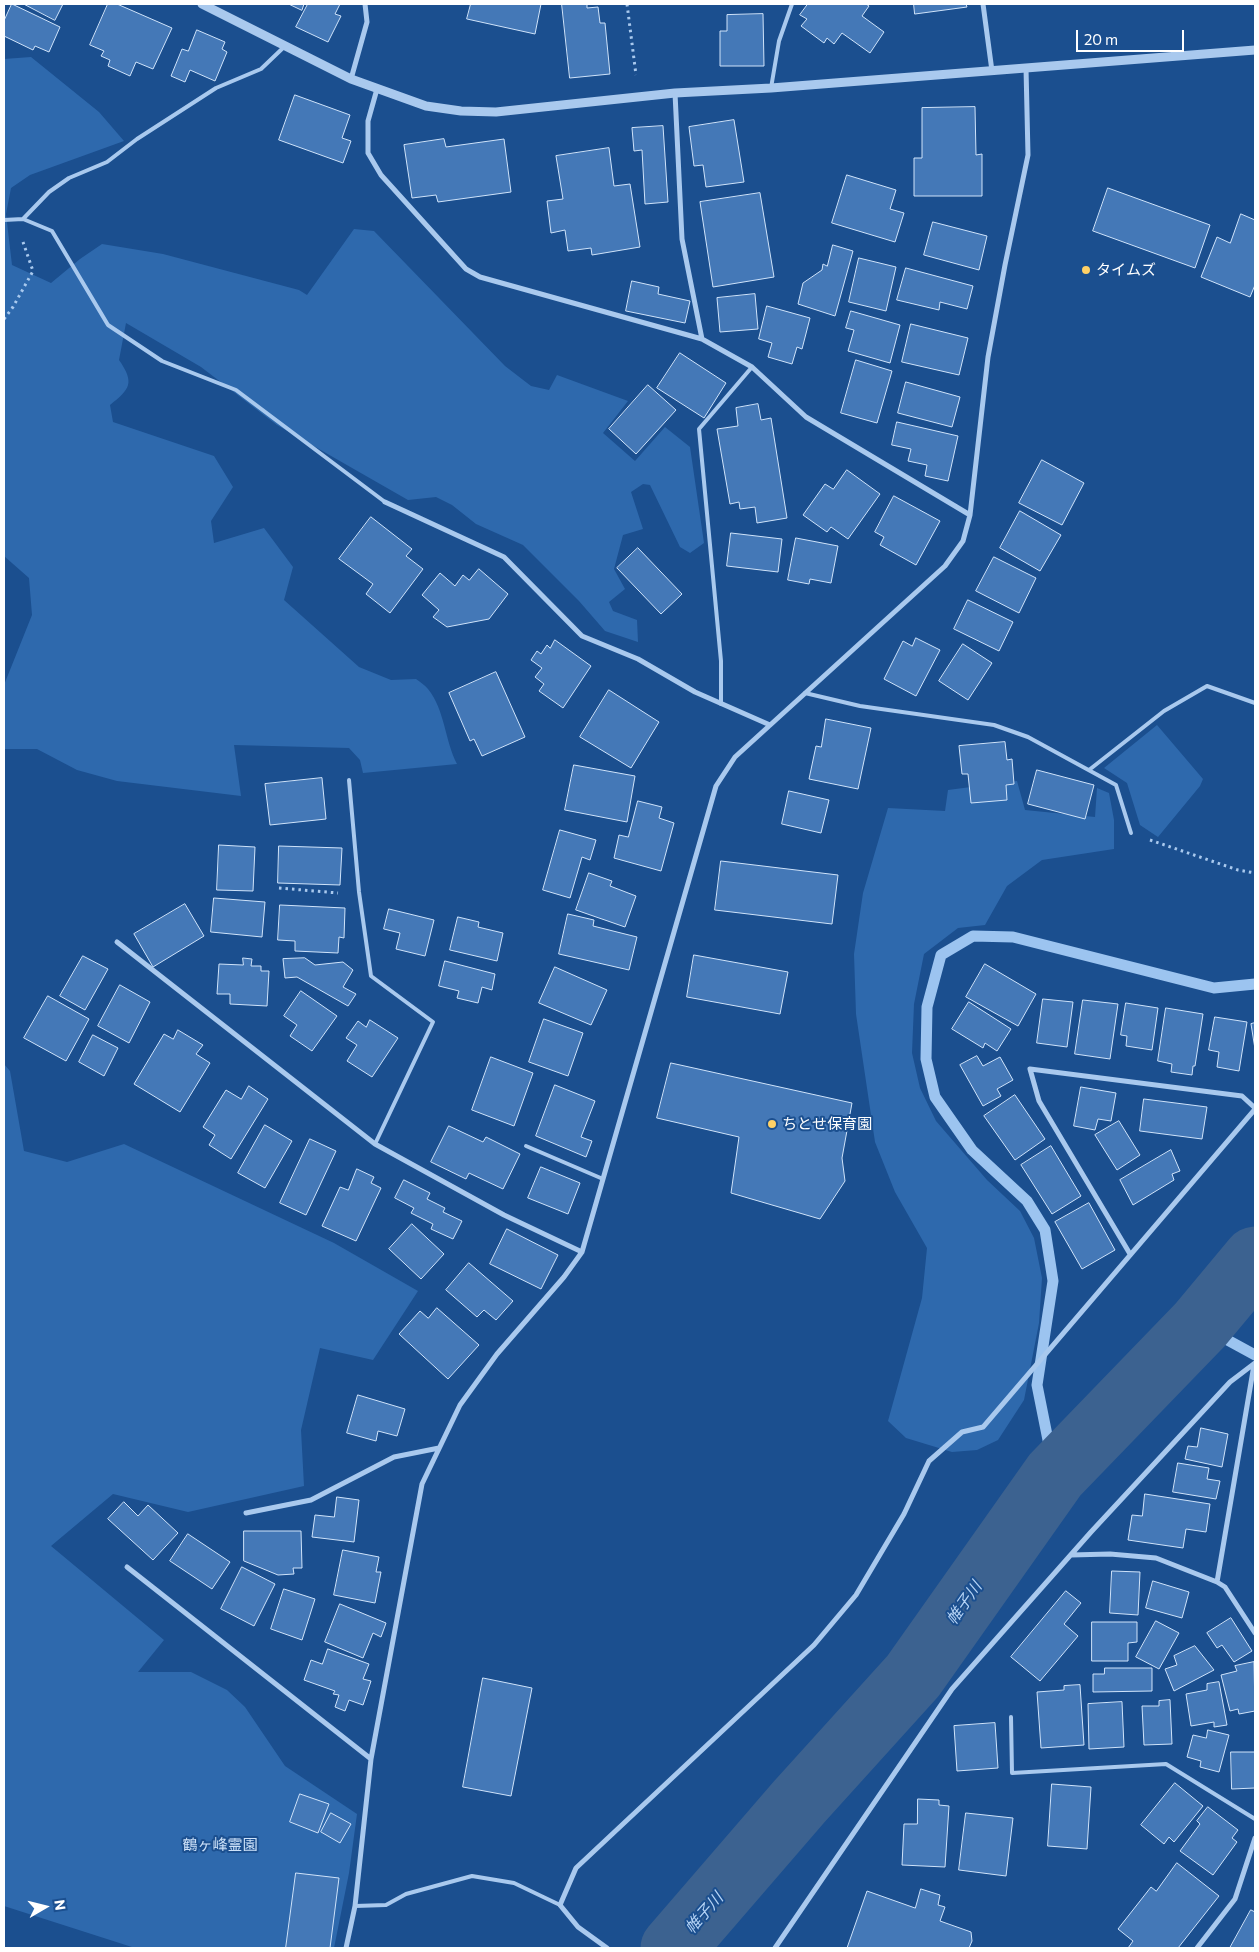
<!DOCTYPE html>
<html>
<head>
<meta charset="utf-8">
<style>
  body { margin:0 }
  #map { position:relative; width:1259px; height:1952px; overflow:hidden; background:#1b4f8f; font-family:Commissioner,sans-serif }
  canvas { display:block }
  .frame { position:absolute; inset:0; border:5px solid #fff; pointer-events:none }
  .north { position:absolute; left:20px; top:1882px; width:50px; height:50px; -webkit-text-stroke:4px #1b4f8f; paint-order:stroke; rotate:82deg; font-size:14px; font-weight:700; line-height:20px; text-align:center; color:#fff }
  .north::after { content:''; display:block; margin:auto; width:18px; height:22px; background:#fff; clip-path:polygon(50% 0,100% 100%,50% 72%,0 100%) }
  .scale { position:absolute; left:1076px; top:30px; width:108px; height:22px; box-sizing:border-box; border:2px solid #fff; border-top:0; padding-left:6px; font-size:15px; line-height:18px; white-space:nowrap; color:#fff; -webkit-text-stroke:4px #1b4f8f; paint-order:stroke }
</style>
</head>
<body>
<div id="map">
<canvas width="1259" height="1952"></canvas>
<div class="frame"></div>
<div class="north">N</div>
<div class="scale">20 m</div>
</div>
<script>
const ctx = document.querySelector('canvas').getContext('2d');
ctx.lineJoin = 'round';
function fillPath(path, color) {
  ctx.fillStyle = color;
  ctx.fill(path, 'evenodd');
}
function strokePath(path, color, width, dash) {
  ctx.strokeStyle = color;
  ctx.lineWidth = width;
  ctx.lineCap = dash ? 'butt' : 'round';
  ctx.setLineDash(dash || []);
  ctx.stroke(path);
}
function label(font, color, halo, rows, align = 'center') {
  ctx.font = font + ' Commissioner,"Noto Sans JP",sans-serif';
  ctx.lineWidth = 4;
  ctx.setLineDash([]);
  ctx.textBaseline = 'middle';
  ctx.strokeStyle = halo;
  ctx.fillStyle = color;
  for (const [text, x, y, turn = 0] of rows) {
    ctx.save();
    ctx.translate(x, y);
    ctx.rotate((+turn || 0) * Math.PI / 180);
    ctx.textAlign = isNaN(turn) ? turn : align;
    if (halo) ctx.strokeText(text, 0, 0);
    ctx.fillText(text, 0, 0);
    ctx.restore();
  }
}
const green = new Path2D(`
  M31,57L99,112L124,141L30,175L11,188L6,214L12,265L51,283L80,259L102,244L163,254L299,290L307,295L354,229L374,231L505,366L531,386L549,390L557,375L628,401L603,433L635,461L665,427L690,447L704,543L690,553L680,547L650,485L643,484L631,492L643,529L623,535L614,569L625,589L609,602L613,611L637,620L638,642L605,631L579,601L523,545L476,524L452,505L436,497L408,500L277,425L201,367L126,323L119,360C135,383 130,389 110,405L113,422L214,456L233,487L211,521L214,543L264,528L293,567L284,600L359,667L391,680L416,679C420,682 425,685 428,689C445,710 445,741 457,764L363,773L360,760L349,748L234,745L241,796L117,781L77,770L37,749H4V685L32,615L29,578L4,556V59Z
  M1157,725L1203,779L1200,786L1158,837L1140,825L1127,783L1104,768Z
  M1017,781L1025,810L1095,817L1097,788L1109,793L1114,820V849L1042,860L1007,886L985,925L958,928L924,954L914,1004L912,1053L920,1088L936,1121L987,1180L1020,1211L1034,1238L1042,1278L1039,1323L1024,1400L998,1440L977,1450L952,1452L906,1438L888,1421L922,1298L927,1248L895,1192L875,1142L856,1014L854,954L863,893L888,808L945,811L948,790Z
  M4,1064L10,1071L24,1151L67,1162L124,1144L334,1243L418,1291L373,1360L320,1348L301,1430L304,1486L188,1512L113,1494L51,1546L164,1640L138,1672H191L227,1690L245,1707L285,1766L357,1814L349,1873L334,1948H135L4,1906Z`);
const stream = new Path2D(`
  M1200,1325L1255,1355
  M1055,1475L1037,1385L1053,1281L1045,1230L1027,1201L972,1150L935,1097L926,1059L927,1007L941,955L973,936L1013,937L1214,988L1255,984`);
const river = new Path2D(`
  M673,1948L799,1802L913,1676L1055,1475L1200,1325L1255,1259`);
const building = new Path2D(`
  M12,4L60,27L49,52L35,46L33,50L4,36V21Z
  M24,4H63L55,20Z
  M108,4H117L172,28L153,69L136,62L130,76L108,66L110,60L101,56L104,51L90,45Z
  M289,4H304L302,10Z
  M308,4H340L335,14L341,16L328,42L296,27Z
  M471,4H541L535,34L467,19Z
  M562,4H587V8L598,7L600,23H605L610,74L570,78Z
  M808,4H866L869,6L862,16L884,32L870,53L842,33L834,44L827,38L824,43L801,26L807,19L800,15Z
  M914,4H966L967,7L915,14Z
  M763,14L764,66H720V31H727V15Z
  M197,30L225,42L222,49L227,52L215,81L190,70L185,82L171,76L182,49L188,51Z
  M295,95L350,115L342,138L351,141L343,163L279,140Z
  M975,107L976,155L982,154V196H914V158H922V108Z
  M734,120L744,182L706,187L703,165L694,166L689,127Z
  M663,126L668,202L645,204L642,150L634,151L632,128Z
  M444,139L446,147L504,139L511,192L438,202L436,195L412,198L404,145Z
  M609,148L614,186L630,184L640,247L592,255L591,248L568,251L565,230L551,233L547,201L563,199L556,156Z
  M847,175L896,190L890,209L904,213L895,242L832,223Z
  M1108,188L1210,225L1195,268L1093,231Z
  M760,193L774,277L713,287L700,202Z
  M1241,214L1255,220V285L1250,297L1201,277L1217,237L1230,243Z
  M933,222L987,236L979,270L924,255Z
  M833,245L853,251L835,316L798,304L803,283L822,270L823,264L827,266Z
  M859,258L896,267L886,311L849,302Z
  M906,268L973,286L967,309L940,302L939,310L897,300Z
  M632,281L659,287L658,294L690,301L685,323L626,311Z
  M755,294L758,329L720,332L717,298Z
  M767,306L810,318L802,349L797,347L792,364L768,357L772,343L759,339Z
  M851,311L900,325L890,363L848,351L854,330L846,328Z
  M911,324L968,338L959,375L902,362Z
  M680,353L726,383L704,418L657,388Z
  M856,360L892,371L877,423L841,413Z
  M906,382L960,397L952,427L898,413Z
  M648,385L676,410L636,454L609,429Z
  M758,404L761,420L771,418L787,518L757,523L755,507L740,509L739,502L730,504L717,429L738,426L736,408Z
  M897,422L958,436L948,481L925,476L927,465L908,461L911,449L892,445Z
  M1042,460L1084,483L1062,525L1019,503Z
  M847,470L880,494L848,539L831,527L827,532L803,515L825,484L833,489Z
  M894,496L940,521L916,565L880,545L884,537L875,532Z
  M1020,511L1061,535L1040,571L1000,548Z
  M371,517L412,549L406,556L423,569L390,613L366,594L373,584L339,559Z
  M731,533L782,539L778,572L727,566Z
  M796,538L838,546L831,583L810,579L809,584L788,580Z
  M638,548L682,594L661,614L617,568Z
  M994,557L1036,578L1019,613L976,591Z
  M479,569L508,594L489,619L447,627L433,617L439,610L422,595L440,573L455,586L463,575L469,580Z
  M968,600L1013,622L999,651L954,629Z
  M916,638L940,650L916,696L884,679L903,641L912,646Z
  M555,640L591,666L563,708L539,691L544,684L535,677L542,668L531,660L537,651L541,654L547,645L550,648Z
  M963,644L992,663L968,700L939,681Z
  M496,672L525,737L482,756L474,739L470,741L449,693Z
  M609,690L659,722L631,768L580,737Z
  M826,719L871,728L858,789L809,779L816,746L821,747Z
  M1005,742L1007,760L1012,759L1014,784L1006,785L1007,800L971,803L968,774H962L959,746Z
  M574,765L635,776L627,822L565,810Z
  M1037,770L1094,785L1085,819L1028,804Z
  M322,778L326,819L270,825L265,784Z
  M789,791L829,800L821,833L782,824Z
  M638,801L662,807L659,818L674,823L661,871L614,858L619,835L628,837Z
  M560,830L596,840L590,860L582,857L570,898L543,890Z
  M219,845L255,847L253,891L217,890Z
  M279,846L342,848L340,885L278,883Z
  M721,861L838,875L832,924L715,910Z
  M589,873L612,881L610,886L636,896L625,927L576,910Z
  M214,898L265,902L262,937L211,932Z
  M185,904L204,936L153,967L134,934Z
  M280,905L345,908L344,938L339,937L338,953L295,951V941L278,940Z
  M389,909L434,920L425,956L396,949L400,933L384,929Z
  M568,914L594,920L593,926L637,937L629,970L559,954Z
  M458,917L479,922L478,927L503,933L497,961L450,950Z
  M694,955L788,972L780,1014L687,997Z
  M83,956L108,969L85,1010L60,996Z
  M243,958L252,959L251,966H261V971H269L267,1006L230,1004V994H217L219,964L243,965Z
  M305,958L315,965L343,962L353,970L343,987L356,994L348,1006L297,977L285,978L283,959Z
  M445,961L495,974L492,990L482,987L478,1003L457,998L459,991L439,986Z
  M985,964L1036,994L1018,1026L966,997Z
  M555,967L607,990L591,1025L539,1003Z
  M120,985L150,1002L129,1043L98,1026Z
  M301,991L337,1016L312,1051L290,1036L297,1025L284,1016Z
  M48,996L89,1019L66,1061L24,1038Z
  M1043,999L1073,1002L1067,1047L1037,1043Z
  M1083,1000L1118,1004L1110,1059L1075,1054Z
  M969,1002L1011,1029L997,1051L985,1043L983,1048L952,1029Z
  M1126,1003L1158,1008L1152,1050L1126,1046L1127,1036L1121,1035Z
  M1166,1008L1203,1014L1195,1066H1193L1192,1075L1171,1072L1172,1064L1158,1061Z
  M1215,1017L1247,1022L1239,1071L1217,1067L1219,1052L1209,1050Z
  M544,1019L583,1033L568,1076L529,1062Z
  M370,1020L398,1038L372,1077L347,1061L357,1045L346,1038L358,1021L366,1027Z
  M1255,1023V1049L1251,1024Z
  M178,1030L203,1045L196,1054L210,1063L180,1112L134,1084L164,1034L173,1039Z
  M93,1035L118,1048L104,1076L79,1062Z
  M977,1056L983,1066L1000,1057L1013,1080L997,1089L1001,1096L983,1106L960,1065Z
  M491,1057L533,1073L514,1126L472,1110Z
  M671,1063L852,1103L842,1158L845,1181L820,1219L731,1193L739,1137L657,1118Z
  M555,1085L595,1101L581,1137L592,1141L586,1157L536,1136Z
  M249,1086L268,1099L231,1159L209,1145L215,1135L203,1127L226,1090L241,1099Z
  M1081,1087L1116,1093L1111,1121L1098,1119L1095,1130L1074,1126Z
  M1015,1095L1045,1139L1015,1160L984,1116Z
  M1144,1099L1207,1107L1202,1139L1140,1131Z
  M1119,1121L1140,1155L1117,1170L1095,1135Z
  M265,1125L292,1141L265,1188L238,1173Z
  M449,1126L483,1142L486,1137L520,1154L503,1189L469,1173L466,1179L431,1162Z
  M310,1139L336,1151L306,1215L280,1203Z
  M1051,1146L1081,1196L1052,1214L1021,1165Z
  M1171,1150L1180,1171L1172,1174L1174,1180L1133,1205L1120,1180Z
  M541,1167L580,1183L568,1214L528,1198Z
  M357,1169L374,1177L371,1183L381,1188L356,1241L322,1226L340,1187L348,1190Z
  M404,1180L430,1193L427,1199L445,1208L443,1212L462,1221L453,1239L431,1229L433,1224L411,1213L414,1208L395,1198Z
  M1089,1203L1115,1250L1082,1269L1055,1222Z
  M412,1224L444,1254L421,1279L389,1249Z
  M507,1229L558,1255L541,1289L490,1264Z
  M469,1263L513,1301L496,1320L484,1310L477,1317L446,1290Z
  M437,1308L479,1345L448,1379L399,1334L420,1311L428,1318Z
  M358,1395L405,1409L397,1436L378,1431L376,1441L347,1433Z
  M1201,1428L1228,1434L1222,1467L1185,1459L1188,1446L1197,1447Z
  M1178,1463L1209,1468L1207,1479L1220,1481L1216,1499L1173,1492Z
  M1145,1494L1210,1504L1206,1532L1186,1529L1183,1548L1128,1540L1132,1515L1142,1516Z
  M337,1497L359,1500L354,1542L312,1537L315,1515L334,1517Z
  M124,1502L138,1516L148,1505L178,1533L153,1560L108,1519Z
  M244,1531H301L302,1568H293L294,1574L278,1575L244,1561Z
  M188,1534L230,1562L212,1589L170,1561Z
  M343,1550L379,1557L376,1572H381L375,1603L334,1595Z
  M242,1567L275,1584L254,1626L221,1609Z
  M1112,1571L1140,1572L1138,1615L1110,1613Z
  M1153,1581L1189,1592L1182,1618L1146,1608Z
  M284,1589L315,1599L302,1640L271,1629Z
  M1066,1591L1081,1603L1064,1624L1078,1636L1040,1681L1011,1657Z
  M340,1604L386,1623L381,1637L373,1633L363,1658L325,1642Z
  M1231,1618L1252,1651L1234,1662L1222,1645L1217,1648L1207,1633Z
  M1156,1621L1179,1633L1159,1669L1136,1657Z
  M1092,1622H1137V1642L1128,1643V1661H1092Z
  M1195,1646L1214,1670L1174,1691L1165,1669L1177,1665L1174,1656Z
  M328,1649L369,1664L363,1679L371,1681L363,1705L349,1700L345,1711L335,1707L339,1695L333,1694L335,1691L304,1680L311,1660L322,1664Z
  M1254,1662L1255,1711L1239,1714L1238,1709L1230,1711L1221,1675L1237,1671L1235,1666Z
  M1105,1668H1152V1691L1093,1692V1674H1104Z
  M483,1678L532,1688L511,1796L463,1787Z
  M1219,1682L1227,1725L1214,1727V1722L1191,1726L1186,1694L1207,1690V1684Z
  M1080,1685L1084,1745L1041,1748L1037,1692L1064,1690V1686Z
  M1170,1700L1172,1744L1144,1745L1142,1706H1159V1701Z
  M1122,1702L1124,1747L1089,1749L1088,1704Z
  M995,1723L998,1768L957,1771L954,1726Z
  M1208,1730L1229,1735L1219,1772L1200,1767L1201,1761L1187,1757L1193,1735L1206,1738Z
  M1231,1752H1255V1788L1232,1789Z
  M1175,1783L1203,1806L1174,1842L1169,1837L1164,1844L1141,1825Z
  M1052,1784L1091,1787L1087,1849L1048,1846Z
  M300,1794L329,1804L318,1833L290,1822Z
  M918,1799L939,1800V1805L949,1806L945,1867L902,1865L904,1824H917Z
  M1208,1807L1238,1830L1232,1838L1237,1842L1213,1875L1180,1851L1200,1824L1197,1821Z
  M331,1813L351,1824L340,1843L321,1832Z
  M966,1813L1013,1818L1006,1876L959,1870Z
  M1177,1863L1219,1896L1178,1948H1128L1133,1941L1118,1929L1151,1887L1156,1891Z
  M296,1873L339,1878L330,1948H286Z
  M921,1889L940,1895L938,1905L945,1907L940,1921L971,1932L972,1941L969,1948H847L867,1891L915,1908Z
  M1251,1910L1255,1912V1948H1230Z`);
const path = new Path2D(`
  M627,4L636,75
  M4,319L13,307L33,271L23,242
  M1150,840L1238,870L1255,873
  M279,888L338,893`);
const service = new Path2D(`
  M771,88L779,41L792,4
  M23,219L52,231L108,325L162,361L236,390L385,502
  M4,220L23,219L49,192L69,178L107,162L137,139L216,88L261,69L284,47
  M805,693L860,706L994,725L1028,737L1116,785L1131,833
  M721,704V661L699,429L752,367
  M1089,770L1164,711L1207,686L1255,703
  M349,780L359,892L371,976L433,1022L375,1144
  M526,1146L603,1179
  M1011,1717L1012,1773L1166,1764L1255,1819
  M355,1906L386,1905L406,1894L472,1876L514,1883L560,1905`);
const minor = new Path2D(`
  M983,4L992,71
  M351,79L367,22L365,4
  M377,89L368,121V153L381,175L466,269L480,277L702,339L752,367L806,417L970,515
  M675,93L682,239L702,339
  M385,502L504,557L582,636L638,659L695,692L770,725
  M117,942L375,1144L504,1215L582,1252
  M1130,1254L1039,1101L1030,1069L1242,1096L1255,1108
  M246,1513L311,1500L394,1457L439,1448
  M1071,1555L1110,1554L1156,1558L1217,1582L1225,1587L1255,1633
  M127,1567L371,1759
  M1217,1582L1254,1365
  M346,1948L355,1906L371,1759L422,1484L460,1405L497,1354L564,1277L582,1252L716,786L735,757L945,566L963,541L970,515L988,357L1005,265L1028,155L1026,68
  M607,1948L578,1927L560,1905L576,1868L814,1645L856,1595L904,1514L929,1461L962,1432L983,1427L1255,1109
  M775,1948L952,1689L1091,1532L1230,1382L1255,1363
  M1197,1948L1235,1899L1255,1838`);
const tertiary = new Path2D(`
  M202,4L351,79L426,106L461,111L496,112L675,93L771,88L1255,50`);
const markers = [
  [1086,270,5,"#ffd166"],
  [772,1124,5,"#ffd166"]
];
const poiNames = [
  ["タイムズ",1096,270],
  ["ちとせ保育園",782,1124]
];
const parkNames = [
  ["鶴ヶ峰霊園",220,1845]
];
const waterNames = [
  ["帷子川",964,1603,-55],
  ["帷子川",704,1913,-49]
];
fillPath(green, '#2e69ad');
strokePath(stream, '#9cc4f0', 11);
strokePath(river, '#3c6290', 65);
fillPath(building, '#4478b7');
strokePath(building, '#cfe3fa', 1);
strokePath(path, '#a9c9ee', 3, [2.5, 4]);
strokePath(service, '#a9c9ee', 4);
strokePath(minor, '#a9c9ee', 5);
strokePath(tertiary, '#a9c9ee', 9);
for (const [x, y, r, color] of markers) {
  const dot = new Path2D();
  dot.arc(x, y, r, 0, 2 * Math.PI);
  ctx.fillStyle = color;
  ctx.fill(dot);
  strokePath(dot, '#1b4f8f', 2);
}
label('15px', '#fff', '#1b4f8f', poiNames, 'left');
label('15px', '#cfe3fa', '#1b4f8f', parkNames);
label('italic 16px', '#b5d3f5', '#1b4f8f', waterNames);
</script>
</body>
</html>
